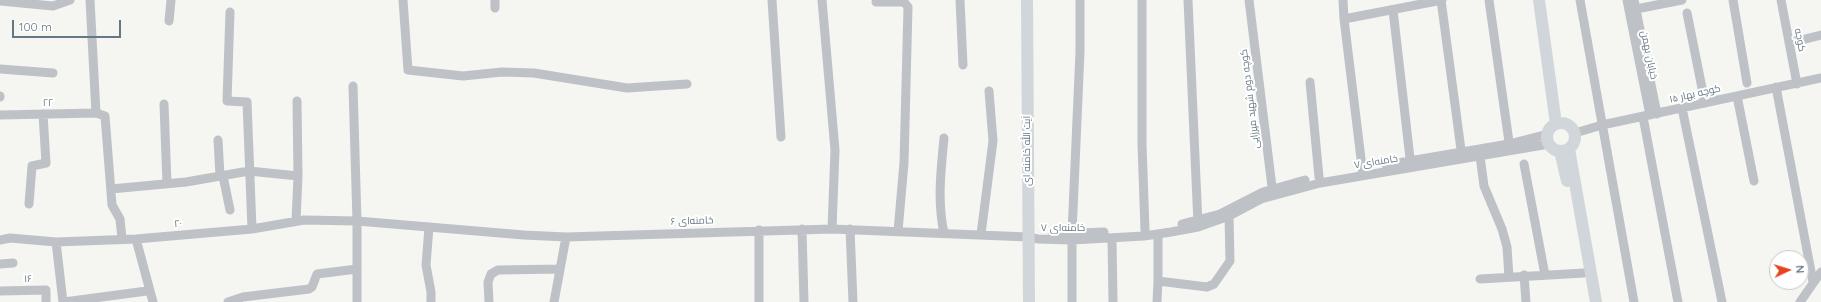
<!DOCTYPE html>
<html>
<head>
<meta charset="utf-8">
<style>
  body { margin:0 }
  #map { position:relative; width:1821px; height:302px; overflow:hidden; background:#f5f5f1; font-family:Quicksand,sans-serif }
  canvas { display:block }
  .north { position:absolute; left:1769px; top:250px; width:40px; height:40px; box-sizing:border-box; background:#fff; border:1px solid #c1c9cd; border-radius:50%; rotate:86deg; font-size:11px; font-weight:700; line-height:16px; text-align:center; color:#647783 }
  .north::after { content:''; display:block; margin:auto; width:14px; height:18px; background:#e64321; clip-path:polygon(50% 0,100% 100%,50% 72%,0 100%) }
  .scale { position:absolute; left:12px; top:20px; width:109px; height:18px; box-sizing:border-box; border:2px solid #647783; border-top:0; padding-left:5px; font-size:12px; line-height:14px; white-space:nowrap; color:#647783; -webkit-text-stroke:3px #fff; paint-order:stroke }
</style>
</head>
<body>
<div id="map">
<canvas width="1821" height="302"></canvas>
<div class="north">N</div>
<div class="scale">100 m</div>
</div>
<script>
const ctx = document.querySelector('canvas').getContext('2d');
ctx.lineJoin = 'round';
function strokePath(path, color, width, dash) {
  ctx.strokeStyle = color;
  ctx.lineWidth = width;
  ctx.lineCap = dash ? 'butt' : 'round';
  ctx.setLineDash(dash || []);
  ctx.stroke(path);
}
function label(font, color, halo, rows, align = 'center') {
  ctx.font = font + ' Quicksand,Cairo,sans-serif';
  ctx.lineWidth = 4;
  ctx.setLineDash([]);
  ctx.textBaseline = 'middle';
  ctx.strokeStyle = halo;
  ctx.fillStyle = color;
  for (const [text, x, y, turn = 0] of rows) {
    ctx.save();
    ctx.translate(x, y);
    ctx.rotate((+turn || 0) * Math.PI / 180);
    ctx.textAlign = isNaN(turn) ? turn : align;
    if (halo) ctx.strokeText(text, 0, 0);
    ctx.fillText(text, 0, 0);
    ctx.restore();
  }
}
const street = new Path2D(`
  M90,0L96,113
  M403,0L408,70L463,76L502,72L534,73L627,88L687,84
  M495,0V8
  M772,0L781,137
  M822,0L835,150L832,229
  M960,0L963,65
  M1142,0V144L1145,230
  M1188,0L1198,224
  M1249,0L1273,195
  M1343,0L1344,19
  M1441,0L1462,157
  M1489,0L1510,149
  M1580,0L1634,302
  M1627,0L1650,115
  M1634,0L1657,114
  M1733,0L1747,83
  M1781,0L1797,84
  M0,1L53,6L70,0
  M876,2H904L908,7L904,163L898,231
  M1636,9L1682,0
  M1393,10L1411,167
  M230,12L227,101L247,102L252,229
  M1687,13L1705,103
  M169,21L171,0
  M1789,43L1821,35
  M0,69L53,73
  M1310,82L1319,177
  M353,86L357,221V302
  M1776,87L1813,282
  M0,96V97
  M1737,96L1754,181
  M164,104L167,184
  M1682,108L1722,302
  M0,115L96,113L105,116L112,205L120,219L122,239
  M1643,117L1678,302
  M1575,133L1602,125L1821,78
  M944,138C941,170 937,201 944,233
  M218,140L220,176
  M1480,156L1484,186L1502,229L1507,247L1509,277
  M1524,164L1545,275
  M1386,165L1509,144L1548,134
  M1363,175L1344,19L1442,0
  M223,176L230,210
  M111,189L186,182L249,171L298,176
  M29,204L32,166L46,163L43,114
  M296,221L298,176L297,101
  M1182,224L1220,214L1263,192L1305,180
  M429,227L426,265L431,292V302
  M802,229L804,302
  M850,229L853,302
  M1072,233L1080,52V0
  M981,234L993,141L989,91
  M1053,234L1104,232
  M1112,238L1113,302
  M136,239L153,302
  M0,240L10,238L56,242L136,239L252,229L304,220L357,221L524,235L566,237L832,229L1028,237L1038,239L1072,240L1144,236L1171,232L1198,227L1229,216L1261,199L1320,183L1549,144
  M1072,240V302
  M56,242L63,302
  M0,264L13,263
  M1524,275L1526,302
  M1480,279L1584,273
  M1158,281L1207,287L1214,284L1230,261L1229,216L1226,211
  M0,291L46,290V302
  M64,302L147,291
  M228,302L243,297L309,289L312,287L317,274L357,269
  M489,302L488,282L491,274L498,270L559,269
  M554,302L566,237
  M759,302V230
  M1157,302L1158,281V234
  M1800,302L1821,272`);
const secondary = new Path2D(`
  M1027,0L1029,302
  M1539,0L1556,124
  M1547 137a14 14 0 1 1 28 0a14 14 0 1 1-28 0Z
  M1569,149L1596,302
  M1560,151L1567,181`);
const streetNames = [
  ["کوچه",1800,40,79],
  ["خیابان بهمن",1649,55,78],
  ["کوچه بهار ۱۵",1695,94,-13],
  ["کوچه دوم شهید میرزایی",1250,99,-97],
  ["۲۲",48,103,-1],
  ["آیت الله خامنه ای",1027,151,-90],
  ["خامنه‌ای ۷",1376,162,-9],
  ["خامنه‌ای ۶",692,221,-2],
  ["۲۰",178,224,-5],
  ["خامنه‌ای ۷",1063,228],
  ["۱۶",28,279,-2]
];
strokePath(street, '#bec2c6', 9);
strokePath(secondary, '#d1d6da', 12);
label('10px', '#647783', '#fff', streetNames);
</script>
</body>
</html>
